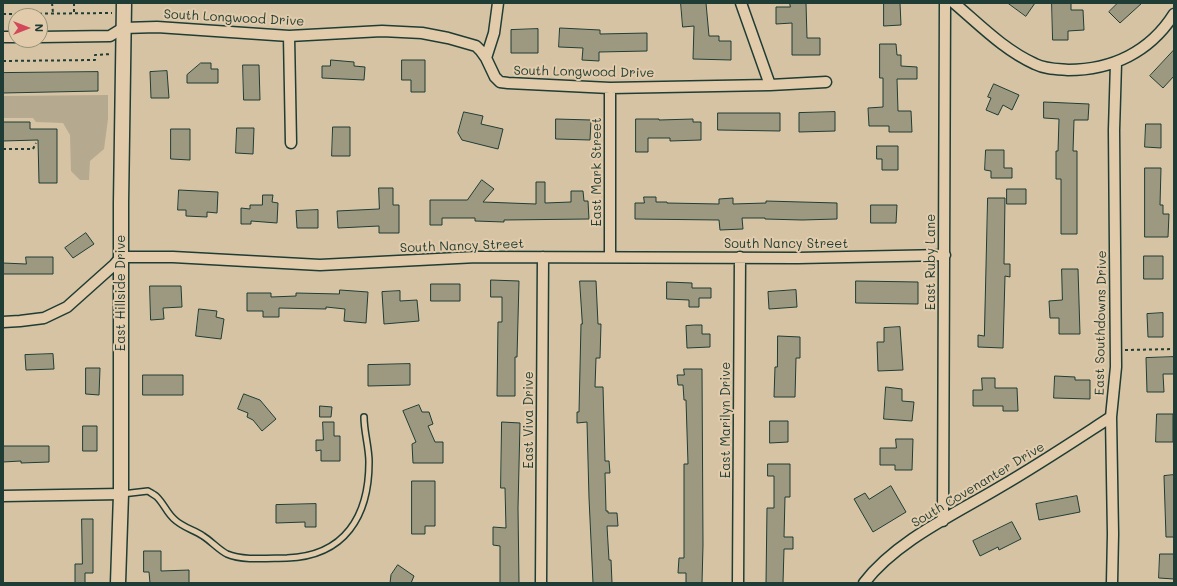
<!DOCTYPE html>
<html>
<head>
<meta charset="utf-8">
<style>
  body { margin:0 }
  #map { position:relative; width:1177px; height:586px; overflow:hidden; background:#d6c3a4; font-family:Mali,sans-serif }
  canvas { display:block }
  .frame { position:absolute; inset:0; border:4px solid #1f3d34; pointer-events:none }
  .north { position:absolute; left:8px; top:8px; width:40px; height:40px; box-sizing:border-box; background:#e2cbab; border:1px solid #94927b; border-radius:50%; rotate:90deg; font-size:11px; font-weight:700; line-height:16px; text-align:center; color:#1f3d34 }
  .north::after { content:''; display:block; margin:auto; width:14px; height:18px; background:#d1495b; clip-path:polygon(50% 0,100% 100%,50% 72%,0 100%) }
</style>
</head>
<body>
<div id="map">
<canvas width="1177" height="586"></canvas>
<div class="frame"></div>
<div class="north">N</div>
</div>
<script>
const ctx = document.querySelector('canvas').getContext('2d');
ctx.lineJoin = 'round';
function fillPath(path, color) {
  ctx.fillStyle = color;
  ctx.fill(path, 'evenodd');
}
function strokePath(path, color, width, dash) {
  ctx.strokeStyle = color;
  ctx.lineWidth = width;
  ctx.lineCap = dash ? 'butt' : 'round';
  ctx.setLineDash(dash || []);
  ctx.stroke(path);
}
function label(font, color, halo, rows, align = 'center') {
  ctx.font = font + ' Mali,sans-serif';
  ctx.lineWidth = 4;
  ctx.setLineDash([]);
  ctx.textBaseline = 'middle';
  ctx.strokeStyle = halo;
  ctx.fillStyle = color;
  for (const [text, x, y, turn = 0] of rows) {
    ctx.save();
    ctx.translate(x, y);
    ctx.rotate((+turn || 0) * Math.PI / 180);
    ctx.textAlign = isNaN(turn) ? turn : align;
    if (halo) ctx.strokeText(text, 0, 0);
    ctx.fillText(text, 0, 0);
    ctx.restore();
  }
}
const green = new Path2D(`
  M108,95V119L104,149L90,161L89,180H80L71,171L70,135L63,123L36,122L33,118H3V96Z`);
const building = new Path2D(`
  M681,3H706L709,36H719V41H731V60L693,59L694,26L683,27Z
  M790,3H806L807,38H820V55H792V23L776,24V7H790Z
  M884,3H900L901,25L884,26Z
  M1008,3H1035L1026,16Z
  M1052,3H1071V10H1083L1084,30L1068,31V40H1053Z
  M1118,3H1142L1120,23L1109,12Z
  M560,28L600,30V34L647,33V51L599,52V61L582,60L583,48L559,47Z
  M538,29V53H511V30Z
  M880,44H896L897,55H901V66L917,67V79H897L898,111H911L912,132H889V126H869L868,108L883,107V78H880Z
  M1174,50V76L1163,88L1150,76Z
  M331,60L354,62V66L365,67L364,80L322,78V66H330Z
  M402,60H425V92H411V80H402Z
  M201,63H211V69H218V83H187V75Z
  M243,65H259L260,100H244Z
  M167,71L169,98H151L150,72Z
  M98,72V91L3,93V73Z
  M994,84L1019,95L1012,110L1003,105L998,115L986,110L991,98L988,97Z
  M1044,102L1089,104L1088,120H1074L1073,151H1077V234H1061V179H1056V151H1058L1059,119L1044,118Z
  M464,112L483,116L481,124L503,129L498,149L462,140L458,133Z
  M835,112V131L799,132V113Z
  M718,113H780V131L718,130Z
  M556,119L591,120L590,140L556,139Z
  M636,119H659V120L693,119V122H701V140L670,141V138H648V152H636Z
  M3,122H30V129H57V183H39L38,140L3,141Z
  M1146,124H1161V148L1145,147Z
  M333,127H350V156H332Z
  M237,128H254L253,154L236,153Z
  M171,129H190V160L171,159Z
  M877,146H898V170H882V159H877Z
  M986,150H1004V168H1012V178H991V171L985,170Z
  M1145,168H1161L1160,205H1163V214H1169L1168,237H1145Z
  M482,180L494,189L483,202L536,204V182H545V203L571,202V191H583L584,201H588L589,219L504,220V222L475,221V218H442V225H430V200H467Z
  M379,188H393V205H399V233H379V226L338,228L337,211L379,209Z
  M1007,189H1026V204H1007Z
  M179,190L218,192L217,213L207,212V217L186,216V210H178Z
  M263,195H273L272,202L278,203L277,223L251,221V224H241V208L250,209V205H262Z
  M644,197H656V202H667V203L719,204V199L733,198V204L766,203V201L837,203V219L802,220L765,219V218H742L743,229L720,230L719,220L635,219V203H644Z
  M988,198H1005L1004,264H1010V277L1005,276L1003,348L978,347V335L984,336Z
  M871,205H897L896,223H871Z
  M318,210V228H297L296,211Z
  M86,233L94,244L73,258L65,248Z
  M1144,256H1163V279H1144Z
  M26,257H53V274H3V263L26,264Z
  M1062,269H1078L1080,334H1059V318H1050L1049,301L1062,300Z
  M491,280L519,281L517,357H515V396H497L498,322H502V297H491Z
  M580,281H596L598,324H601L600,358H596L595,387H603L605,461H609L610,473H605L606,511H608V513H617L618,526H607L609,560H611L612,583H593L589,498L587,422L577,423V412H579L581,324H582Z
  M856,281L918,282V304L856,303Z
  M667,282L692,283V288H711V298H699V307H689V300L667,299Z
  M431,284H460V301H431Z
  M150,286H181L182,307L163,308L164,319L151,320Z
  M340,290L368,292L366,323L344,321L345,309L326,307V309L279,308V317H263V311H247V293H271V297L296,296V293L339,294Z
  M796,290L797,307L769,309L768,292Z
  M400,291V301L417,300L419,321L384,324L382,292Z
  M199,309L217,311L216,317L224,319L221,339L196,336Z
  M1163,313V337H1148L1147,314Z
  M695,325H702V334H710V347L687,348L686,326Z
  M900,327L903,370L878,371L877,342H884V328Z
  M778,336L800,337V358H796L795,397H774L775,367H777Z
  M53,354L54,369L26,370L25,355Z
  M1174,357V374H1163L1164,392H1147L1146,358Z
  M410,364V385L368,386V365Z
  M86,368H100L99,395L86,394Z
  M684,369H702L703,545L702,583H686V573H678L679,558H684V464H688L686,400H684L683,385H678L677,375H684Z
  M143,375H183V395H143Z
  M1055,376L1075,377V380H1090V399L1054,398Z
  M982,378H995V388H1017L1018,411H1003V406H973V390H982Z
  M886,387L902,389V401L914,402L912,421L884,419Z
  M244,394L260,400L276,419L262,431L253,420L247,417L248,413L238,409Z
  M419,405L422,412H429L433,424L428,426L435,442H443V463H413L412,444L416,442L403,411Z
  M320,406L332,407L331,417H320Z
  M1157,414H1173V442H1156Z
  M770,421H788V442L770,443Z
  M323,422H334V436H340V461H321V450L316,451V440H323Z
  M502,422L520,423L518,508L519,583H500V546L493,545V527L506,528L505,488H501Z
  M83,426H97V451H83Z
  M896,439H913L912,470H895V465H880V448H896Z
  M3,446H49V462L21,463V461L3,462Z
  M768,464H790V497H785L784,537H793V549H784L783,583H766L767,508H774V476H768Z
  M1174,475V537H1166L1164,476Z
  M412,481H435V526H425V534H412Z
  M891,486L906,512L873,532L854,499L865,493L869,499Z
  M1077,496L1080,512L1039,520L1036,504Z
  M316,504V527H305V522L276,523V505Z
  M82,519H93V573H85V583H75V564H82Z
  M1012,522L1021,539L999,550L998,547L980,556L973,541Z
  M144,551H161V571L189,570V583H150L149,572H144Z
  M1160,554H1174V579L1159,578Z
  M398,565L414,576L411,583H390L391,575Z`);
const path = new Path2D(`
  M52,3L53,13
  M74,3V13
  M3,14L112,13
  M3,61L95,60V55L111,54
  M3,149H33L36,143
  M1125,350L1174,349`);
const service = new Path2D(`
  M122,494L148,491C151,493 155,495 157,497C164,504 167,513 174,519C182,527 194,530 203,536C211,541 219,550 227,554C243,561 270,558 287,558C345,556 369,516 369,462C369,447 364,432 364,417`);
const minor = new Path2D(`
  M741,3L770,85
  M954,3C980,25 1004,50 1035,64C1045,69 1056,69 1068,70C1112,70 1150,52 1174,14
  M289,36L291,143
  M3,37H16
  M40,37L110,36L123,28L157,27L289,36L382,31L422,33L448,38L476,46L481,51L486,58L495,77L500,82L508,83L610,88L770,85L826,82
  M486,58L494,33L498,3
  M610,88V257
  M3,322L20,321L44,318L67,307L114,265L121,257H173L320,265L477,257L798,258L945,255
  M3,496L121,494
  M943,521L945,3
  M541,583L543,257
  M738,583L740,257
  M864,583C896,541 955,514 1000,487C1038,465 1074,441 1111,417
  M1112,583L1113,534L1111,417L1116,367L1114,130L1116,63`);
const secondary = new Path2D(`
  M118,583L121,494V203L124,3`);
const streetNames = [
  ["South Longwood Drive",234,18,3],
  ["South Longwood Drive",584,72,1],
  ["East Mark Street",597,172,-90],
  ["South Nancy Street",786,244],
  ["South Nancy Street",462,246,-2],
  ["East Ruby Lane",931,262,-90],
  ["East Hillside Drive",121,293,-90],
  ["East Southdowns Drive",1101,323,-89],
  ["East Viva Drive",529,420,-90],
  ["East Marilyn Drive",726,420,-90],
  ["South Covenanter Drive",978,485,-31]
];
fillPath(green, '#b5a98f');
fillPath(building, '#9d9981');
strokePath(building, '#1f3d34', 1);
strokePath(service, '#1f3d34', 8);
strokePath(minor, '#1f3d34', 13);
strokePath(secondary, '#1f3d34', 17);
strokePath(path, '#1f3d34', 2, [3, 3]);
strokePath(service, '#e2cbab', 5);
strokePath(minor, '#e2cbab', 10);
strokePath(secondary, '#e2cbab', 14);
label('13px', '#1f3d34', '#e2cbab', streetNames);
</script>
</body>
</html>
